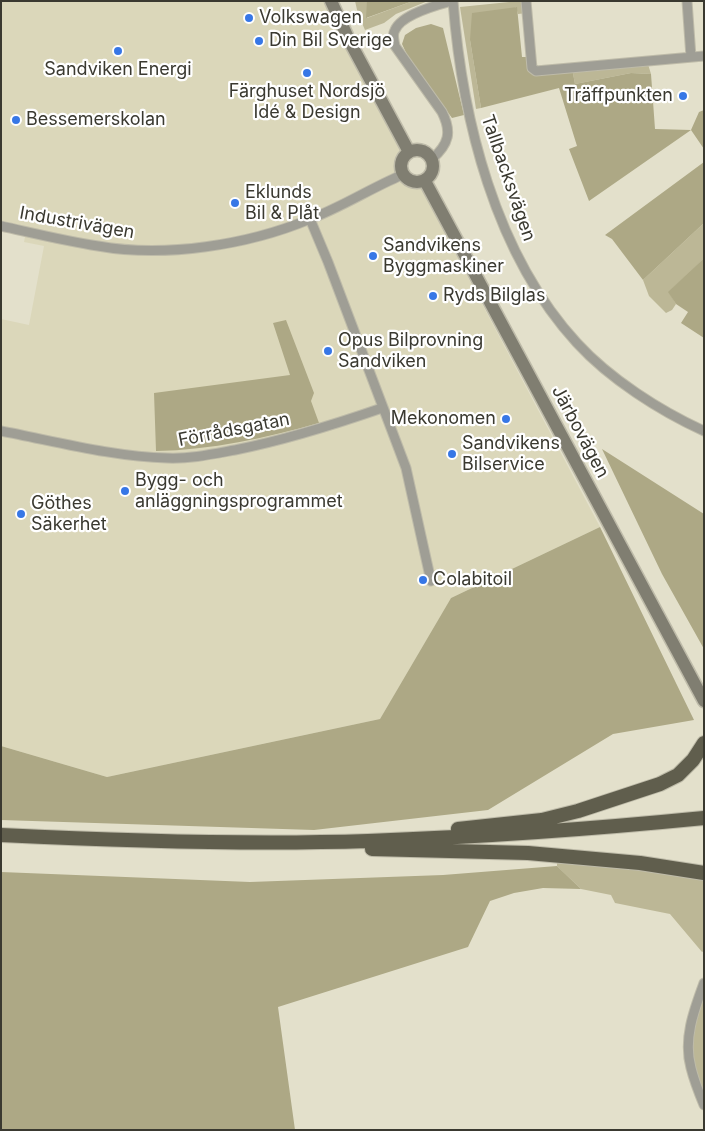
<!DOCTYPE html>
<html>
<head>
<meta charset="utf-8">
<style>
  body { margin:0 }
  #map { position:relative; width:705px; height:1131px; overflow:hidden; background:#e3e0cb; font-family:Inter,sans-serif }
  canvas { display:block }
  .frame { position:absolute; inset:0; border:2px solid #3a3930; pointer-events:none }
</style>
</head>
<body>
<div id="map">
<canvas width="705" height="1131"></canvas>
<div class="frame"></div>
</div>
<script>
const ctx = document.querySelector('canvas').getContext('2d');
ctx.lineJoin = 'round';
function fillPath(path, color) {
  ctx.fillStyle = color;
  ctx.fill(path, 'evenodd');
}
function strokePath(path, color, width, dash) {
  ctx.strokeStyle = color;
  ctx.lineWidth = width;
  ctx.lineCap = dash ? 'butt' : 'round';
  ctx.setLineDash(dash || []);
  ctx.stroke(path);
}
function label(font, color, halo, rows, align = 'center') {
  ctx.font = font + ' Inter,sans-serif';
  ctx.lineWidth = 4.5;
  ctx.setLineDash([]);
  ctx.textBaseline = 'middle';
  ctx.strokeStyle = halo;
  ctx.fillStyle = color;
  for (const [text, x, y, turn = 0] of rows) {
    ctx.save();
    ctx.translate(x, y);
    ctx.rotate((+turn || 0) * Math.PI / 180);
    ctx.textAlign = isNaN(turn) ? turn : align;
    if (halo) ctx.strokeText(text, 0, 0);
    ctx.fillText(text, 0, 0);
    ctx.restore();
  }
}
const built = new Path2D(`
  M1,1H326L405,155L401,163V170L407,180L420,183L426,198L600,527L451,598L380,719L107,777L1,746V319L29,325L44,246L24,242L26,232L1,226Z`);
const green = new Path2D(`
  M355,1H367V18L413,1H428L396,14L384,23L365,30L358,14Z
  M519,1H526L527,13L518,14L516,7L470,40L481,108L476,109L460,7Z
  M647,61L651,74L631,73L575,84L572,68Z
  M704,223V258L669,292L676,304L672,310L666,313L649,296L643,280Z
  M557,856L704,873V951L702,952L670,914L615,903L611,895L581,889L557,866Z
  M704,983V1105L691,1067L694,1008Z`);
const forest = new Path2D(`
  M367,1H413L366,18Z
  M517,7L522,57H531L532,68H572L575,84L631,73L651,74L655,129L691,130L699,112L704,110V149L691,130L589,201L569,149L577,146L559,88L481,108L470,40L472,13Z
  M431,24L443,28L464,115L452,118L409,59L402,44L405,35L416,28Z
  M704,162V223L643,280L612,239L605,235Z
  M704,258V338L681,323L688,312L676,304L668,292Z
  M286,320L314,393L311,401L319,423C266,438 211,450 156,451L154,393L290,375L273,323Z
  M602,449L704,514V649L662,574Z
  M600,527L694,720L613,734L488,810L314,830L1,820V746L107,777L380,719L451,598Z
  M557,866L581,889L543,888L514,893L490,901L468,947L278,1007L295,1130H1V872L250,882L443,875Z`);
const minor = new Path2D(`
  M453,1C462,119 495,254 577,343C610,379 660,411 704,431
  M526,1L532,68L536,71L704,56
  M687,1L691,57
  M432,159C449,144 452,132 442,112L395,46C394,40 392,35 395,30C402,14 437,5 452,1
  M310,219L328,262L406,468L431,581
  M1,226C33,233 65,241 98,246C165,258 248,245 310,219C342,207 371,188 402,175
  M1,431C54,441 114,457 167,458C190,459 213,454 235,450C285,440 333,425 382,408
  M704,983C694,1010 683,1039 691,1068C694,1080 699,1093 704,1105`);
const secondary = new Path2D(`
  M331,1L350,42L409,152
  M401 166a16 16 0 1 1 32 0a16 16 0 1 1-32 0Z
  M425,181L704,701`);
const trunk = new Path2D(`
  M458,829L542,820L578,811L660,784L678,775L693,760L704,743
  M1,835C123,841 246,845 368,841C480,837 592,829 704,818
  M372,849L528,853L640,863L704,873`);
const markers = [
  [249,18,5,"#3777e6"],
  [259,41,5,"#3777e6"],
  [118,51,5,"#3777e6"],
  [307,73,5,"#3777e6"],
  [683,96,5,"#3777e6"],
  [16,120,5,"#3777e6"],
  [235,203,5,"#3777e6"],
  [373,256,5,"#3777e6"],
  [433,296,5,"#3777e6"],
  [328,351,5,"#3777e6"],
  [506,419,5,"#3777e6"],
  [452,454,5,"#3777e6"],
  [125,491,5,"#3777e6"],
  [21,514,5,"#3777e6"],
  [423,580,5,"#3777e6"]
];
const poiNames = [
  ["Volkswagen",259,18],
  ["Din Bil Sverige",269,41],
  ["Sandviken Energi",118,70,"center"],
  ["Färghuset Nordsjö",307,92,"center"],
  ["Idé & Design",307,113,"center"],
  ["Träffpunkten",673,96,"right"],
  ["Bessemerskolan",26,120],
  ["Eklunds",245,193],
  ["Bil & Plåt",245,214],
  ["Sandvikens",383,246],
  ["Byggmaskiner",383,267],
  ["Ryds Bilglas",443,296],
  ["Opus Bilprovning",338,341],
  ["Sandviken",338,362],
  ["Mekonomen",496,419,"right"],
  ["Sandvikens",462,444],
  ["Bilservice",462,465],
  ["Bygg- och",135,481],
  ["anläggningsprogrammet",135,502],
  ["Göthes",31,504],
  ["Säkerhet",31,525],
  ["Colabitoil",433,580]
];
const streetNames = [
  ["Tallbacksvägen",508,178,71],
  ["Industrivägen",77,223,10],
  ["Förrådsgatan",234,430,-11],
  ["Järbovägen",580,432,62]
];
fillPath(built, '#dbd7ba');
fillPath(green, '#bcb796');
fillPath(forest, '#ada885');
strokePath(minor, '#bebba9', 11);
strokePath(secondary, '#bebba9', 15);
strokePath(trunk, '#bebba9', 16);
strokePath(minor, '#9f9e95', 9);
strokePath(secondary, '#807e71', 12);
strokePath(trunk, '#605e4d', 14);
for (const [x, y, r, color] of markers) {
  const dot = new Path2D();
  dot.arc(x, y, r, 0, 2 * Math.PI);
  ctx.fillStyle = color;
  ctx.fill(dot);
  strokePath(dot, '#fff', 2);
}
label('18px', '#3a3930', '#fff', poiNames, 'left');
label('18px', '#3a3930', '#fff', streetNames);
</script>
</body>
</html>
